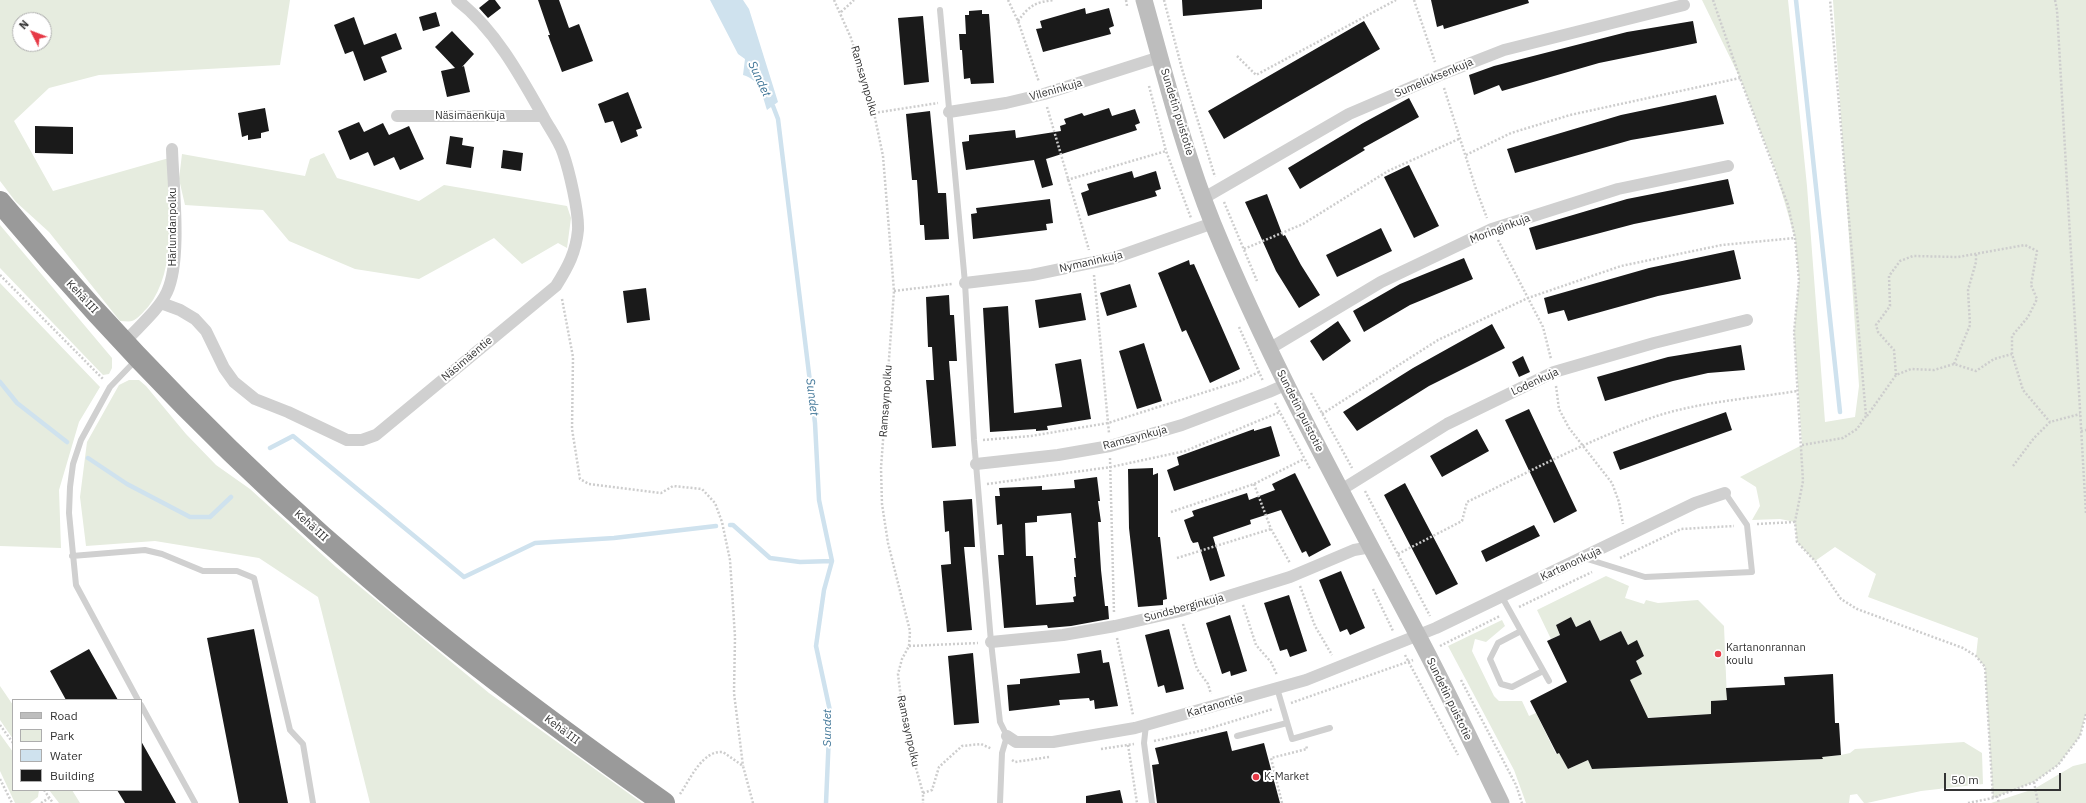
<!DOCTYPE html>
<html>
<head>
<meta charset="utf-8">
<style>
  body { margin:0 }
  #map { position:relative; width:2086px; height:803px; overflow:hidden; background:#fff; font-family:"IBM Plex Sans",sans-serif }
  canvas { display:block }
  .legend { position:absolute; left:12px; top:699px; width:130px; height:92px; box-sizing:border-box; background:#fff; border:1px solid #adadad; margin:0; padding:5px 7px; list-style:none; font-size:12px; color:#333 }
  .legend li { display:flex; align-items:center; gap:8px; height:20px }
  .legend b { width:20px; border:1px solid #adadad }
  .north { position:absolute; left:12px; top:12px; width:40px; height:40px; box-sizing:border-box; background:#fff; border:1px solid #adadad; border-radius:50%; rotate:312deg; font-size:11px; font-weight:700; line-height:16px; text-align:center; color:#333 }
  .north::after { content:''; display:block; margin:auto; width:14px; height:18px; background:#e63946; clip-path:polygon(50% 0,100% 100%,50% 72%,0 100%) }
  .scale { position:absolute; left:1944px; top:773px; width:117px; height:18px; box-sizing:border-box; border:2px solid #333; border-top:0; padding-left:5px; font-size:12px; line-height:14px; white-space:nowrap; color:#333; -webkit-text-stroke:3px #fff; paint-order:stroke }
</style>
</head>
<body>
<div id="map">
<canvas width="2086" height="803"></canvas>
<ul class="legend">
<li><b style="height:5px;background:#bdbdbd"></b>Road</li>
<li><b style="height:11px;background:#e6ecdf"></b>Park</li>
<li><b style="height:11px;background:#cfe2ee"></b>Water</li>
<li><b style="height:11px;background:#1a1a1a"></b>Building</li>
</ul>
<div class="north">N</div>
<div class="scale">50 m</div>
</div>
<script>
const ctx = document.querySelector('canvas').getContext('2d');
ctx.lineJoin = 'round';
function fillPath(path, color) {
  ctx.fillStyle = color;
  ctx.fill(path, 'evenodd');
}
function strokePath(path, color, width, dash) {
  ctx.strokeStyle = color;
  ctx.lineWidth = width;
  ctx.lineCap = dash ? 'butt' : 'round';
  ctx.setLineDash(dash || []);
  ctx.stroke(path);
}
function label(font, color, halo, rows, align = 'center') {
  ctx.font = font + ' "IBM Plex Sans",sans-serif';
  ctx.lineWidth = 4;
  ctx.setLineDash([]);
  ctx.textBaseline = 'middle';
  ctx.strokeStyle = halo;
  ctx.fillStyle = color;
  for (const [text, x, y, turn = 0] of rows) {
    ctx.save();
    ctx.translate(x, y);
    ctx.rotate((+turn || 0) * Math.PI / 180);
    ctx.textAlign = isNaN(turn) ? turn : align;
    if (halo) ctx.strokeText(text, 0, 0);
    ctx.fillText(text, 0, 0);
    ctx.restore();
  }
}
const green = new Path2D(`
  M0,0H290L280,65L99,75L49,88L14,121L53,191L169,158C169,203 178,270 148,307C144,311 138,319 132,321C129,322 124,321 120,321L49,232L16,202L0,181ZM20,20H44V44H20Z
  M1702,0H1788L1807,186L1825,422L1855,417L1859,386L1833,0H2086V714L2080,736L2058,765L2034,782L1993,798L1985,667L1976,656L1978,638L1868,597L1876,574L1835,547L1815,561L1797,542L1795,522L1780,519L1752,520L1760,506L1756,487L1740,477L1802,445L1794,332L1799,280L1795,238L1775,169L1740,78Z
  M324,153L337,178L419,201L444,185L567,206L571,218L567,248L558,243L522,264L494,238L419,279L355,269L289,241L263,210L185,205L179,179L182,154L305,176L310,159Z
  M0,225L112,358V368L109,374L103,375L0,268Z
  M0,283L100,387L79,422L59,490L61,548L0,546Z
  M129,380H139L146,386L186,434L216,465L250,489L336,567L489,693L642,803H370L318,597L259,558L155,541L86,546L80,497L87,442L119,385Z
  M1606,576L1629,586L1625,598L1644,604L1646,600L1658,603L1698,600L1724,626L1727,700L1711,701V714L1638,718L1636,713L1644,709L1639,699L1621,684L1636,661L1644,656L1637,641L1628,645L1621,631L1600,641L1590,620L1576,627L1571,617L1556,625L1560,635L1551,639L1537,610Z
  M1502,620L1505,626L1486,642L1475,639L1472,651L1494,696L1499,701H1522L1529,716L1536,713L1556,754L1559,753L1568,769L1588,760L1593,769L1822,759V757L1841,755L1850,753L1855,749L1964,742L1982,753L1983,784L1921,791L1867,803H1864L1857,794L1850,795L1849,803H1526L1514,770L1448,646Z
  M0,686L13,705V739L0,720Z
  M0,734L13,752V790H39L38,797L30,803H15L0,771Z
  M2086,763V803H1991L2034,789L2073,766Z
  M49,790H72L80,803H59Z`);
const water = new Path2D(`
  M710,0H743L749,9L778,102L767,110C762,94 760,80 743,75L745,59L738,54Z`);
const stream = new Path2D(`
  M1796,0L1840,412
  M773,106L778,119L815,423L819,500L832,561L824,590L816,646L830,711L826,803
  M0,382L17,403L67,442
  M270,448L293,436L464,577L535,543L614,538L716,526
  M88,458L127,484L190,517H210L231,497
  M730,525H733L770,558L800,562L832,561`);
const building = new Path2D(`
  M489,0H495L501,8L488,18L479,8Z
  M538,0H559L569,28L579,24L593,61L562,72L548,35H550Z
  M1182,0H1262V9L1183,16Z
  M1431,0H1528L1529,3L1444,29L1443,25L1437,27Z
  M1085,8L1086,14L1109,8L1114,26L1109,28L1111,34L1043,52L1036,29L1042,28L1040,21Z
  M982,10V14H989L994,83L971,84L970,78L964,79L962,50H960L959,34H966L965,15H969V11Z
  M436,12L440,26L423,31L419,17Z
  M923,16L929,82L904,85L898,18Z
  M354,17L364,45L396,33L402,49L381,57L387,72L364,81L353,51L345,54L334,25Z
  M1364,21L1380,49L1224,139L1208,111Z
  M1693,21L1697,43L1599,63L1502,91L1499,85L1474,95L1469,75L1494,66L1627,32Z
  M452,31L474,54L462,67L464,66L470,92L447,97L441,71L455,68L435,47Z
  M628,92L642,128L636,130L638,136L621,143L613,121L605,123L598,104Z
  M1716,95L1724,124L1631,140L1515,173L1507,149L1621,115Z
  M1409,98L1419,117L1363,148L1365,150L1300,189L1288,168L1363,123Z
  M265,108L269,131L261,133V138L248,140V135L242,137L238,113Z
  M1109,108L1112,116L1135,109L1140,123L1135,125L1137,130L1046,159L1053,185L1042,188L1034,160L966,170L962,142L969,141V135L1015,130L1016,138L1061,131L1060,126L1066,124L1064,119L1082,113L1084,116Z
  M930,111L938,193H946L949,239L925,240L924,225H920L917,180H912L906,114Z
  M359,122L364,132L383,123L389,135L409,126L424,159L400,170L394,157L374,166L368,152L350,160L338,131Z
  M35,126L73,127V154L35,153Z
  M450,136L463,138L462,145L474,147L471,168L446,164Z
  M503,150L523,153L521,171L501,168Z
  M1409,165L1439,226L1414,238L1384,177Z
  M1132,171L1134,178L1156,171L1161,189L1155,191L1157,196L1088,216L1081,193L1089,190L1087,184Z
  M1728,179L1734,204L1634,224L1536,250L1529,228L1627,199Z
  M1267,194L1283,236L1285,235L1301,265L1320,295L1299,308L1276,271L1245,202Z
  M1050,199L1053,223L1046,224L1047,230L973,239L971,214L977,213L976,208Z
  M1381,228L1392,251L1337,277L1326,255Z
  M1734,250L1741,279L1658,296L1568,321L1564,310L1548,314L1544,298L1649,268Z
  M1464,258L1473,279L1410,305L1364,332L1353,311L1400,284Z
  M1189,260L1190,265L1194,264L1240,369L1210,383L1186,330L1182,332L1158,273Z
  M1130,284L1137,307L1107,316L1100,293Z
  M646,288L650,320L627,323L623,291Z
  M1081,293L1086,320L1039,328L1035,300Z
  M949,295L950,315H954L957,361H949L956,446L932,448L926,380H934L932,347H928L926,297Z
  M1008,306L1014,413L1062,407L1055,364L1081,359L1091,419L1047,426L1048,430L1036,431V429L990,432L983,308Z
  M1338,321L1351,341L1323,361L1310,341Z
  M1492,324L1505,348L1429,386L1357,431L1343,412L1413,368Z
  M1144,343L1162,401L1137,409L1119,351Z
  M1741,345L1745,370L1708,373L1673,381L1605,401L1597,377L1668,357Z
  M1523,356L1530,372L1519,377L1512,362Z
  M1529,409L1577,511L1554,523L1505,420Z
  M1726,412L1732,430L1620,470L1613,452Z
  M1271,426L1280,456L1174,491L1167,470L1179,465L1177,457L1254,429V431Z
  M1477,429L1489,451L1442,477L1430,456Z
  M1153,468V475L1158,473V537H1160L1167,599L1163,600V605L1138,607L1129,528L1128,469Z
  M1295,473L1331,545L1309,557L1306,551L1302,553L1281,510L1250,520L1251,524L1213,537L1225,576L1210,581L1198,542L1193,543L1191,540L1184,520L1194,516L1192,511L1247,493L1249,500L1275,490L1272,484Z
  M1097,477L1100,501H1098L1101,522H1098L1101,570L1105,606H1108L1109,619L1071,626L1048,628L1047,625L1004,628L998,555H1004L1002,524L997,525L995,496H1000L999,488L1042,486V490L1075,488L1074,480ZM1071,513L1076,558H1074L1076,577H1074L1076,596L1073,597L1074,602L1036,605L1033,556H1026L1025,523L1037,522V516Z
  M1405,483L1458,584L1436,595L1384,495Z
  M972,499L975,547H964L972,630L947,632L941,565L951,564L949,531L945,532L943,501Z
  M1534,525L1540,536L1486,562L1481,551Z
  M1341,571L1365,628L1350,635L1347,629L1340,632L1319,580Z
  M1289,595L1307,651L1290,657L1287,649L1280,651L1264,603Z
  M1230,615L1247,671L1231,676L1230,671L1222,674L1206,623Z
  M1571,617L1576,627L1590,620L1600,641L1621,631L1628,645L1637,640L1644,656L1636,661L1642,674L1630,680L1648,718L1711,714V701L1727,700L1726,688L1785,685L1784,677L1833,674L1835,723H1839L1841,755L1822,757L1823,759L1592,769L1588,760L1568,769L1559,753L1557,754L1530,701L1567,682L1547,641L1560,635L1556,625Z
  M254,629L288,803H239L207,638Z
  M1169,629L1184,689L1166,693L1164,685L1158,687L1145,635Z
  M89,649L118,700H66L50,671Z
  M1101,650L1103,663L1109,662L1118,706L1095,709L1094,700L1090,701L1089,698L1059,700L1060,705L1009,711L1007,685L1020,684V679L1080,673L1077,654Z
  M973,653L979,723L954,725L948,656Z
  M1227,731L1232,751L1264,743L1280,803H1157L1152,765L1159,764L1155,748Z
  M141,741L176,803H125L117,790H141Z
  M1120,790L1123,803H1086V796Z`);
const path = new Path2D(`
  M834,0L851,38L874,113L883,156L894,291L881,468L882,504L888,543L910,631L909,646L902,659L898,674L902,707L912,754L923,793V803
  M1008,0L1018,21L1039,82
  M1126,0L1127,6
  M1164,0L1182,69L1215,177
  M1414,0L1435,62
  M1713,0L1740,78L1788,205L1795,238L1799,280L1794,332L1803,481L1795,522L1797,542L1815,561L1841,599L1857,609L1963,648L1976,656L1985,667L1993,798
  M2055,0L2057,10L2086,514
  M841,12L854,0
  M1018,21C1029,6 1035,2 1054,0
  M1237,56L1256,75L1396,0
  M1149,86L1166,151L1191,218
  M1444,88L1476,189L1487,218
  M1047,107L1089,250
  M874,113L938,103
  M1466,155L1511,133L1570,115L1740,78
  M1067,180L1166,151
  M1224,202L1257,281
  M1498,240L1543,327L1551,359
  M1244,249L1303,224L1388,171L1461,138
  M0,275L104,380
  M1094,275L1109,433
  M894,291L952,284
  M562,299L573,357L572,429L580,479L589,484L661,493L673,486L702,489L715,503L722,522L730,560L735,637L734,693L743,766
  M1239,327L1263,381
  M1954,364L1970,325L1968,290L1976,262V254
  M1896,375L1894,350L1878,332L1876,325L1890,306L1889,276L1900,261L1913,256L1958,257L2025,245L2037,251L2031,285L2037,299L2028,317L2012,336V354L2023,390L2050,422
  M1556,386L1559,409L1569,428L1612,483L1619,502L1623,524
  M1311,393L1352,468
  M1275,403L1310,469
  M1322,414L1438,340L1528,298L1621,266L1722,245L1795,238
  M1867,416L1896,375L1911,369L1934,370L1954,364L1976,371L1994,359L2012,354
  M2081,431L2086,430
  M983,440L1031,436L1108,423L1240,381L1259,372
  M1802,445L1843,438L1857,429L1866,416L1830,0
  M1110,458L1114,613
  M2013,466L2034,438L2050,422L2080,414
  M987,484L1111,467L1185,451L1280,412
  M1254,484L1271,529L1290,563
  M1365,491L1430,616
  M1171,512L1254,484L1304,459
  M1757,524L1795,522
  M1398,554L1462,521L1467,502C1527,473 1586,441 1648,419C1695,402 1748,399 1797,391
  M1177,558L1271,529
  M1620,558L1681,529L1734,526
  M1300,586L1315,626L1332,655
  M1373,589L1393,631
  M1243,605L1256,645L1271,662L1277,675
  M1519,607L1592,572
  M1183,624L1197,669L1208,684L1211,694
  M1117,638L1133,715
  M909,646L978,643
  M1440,646L1500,616
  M1405,655L1458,755
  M1461,680L1516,785L1522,803
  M1291,703L1413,660
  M0,725L13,743
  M1154,741L1204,730L1273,709
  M1128,745L1137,803
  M1101,749L1134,744
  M1012,760L1015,762L1049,757
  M0,779L12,803
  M2034,782L2038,803
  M44,790L53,803
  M923,793L932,790L939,767L962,746L981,744L992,749
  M680,794C690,780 702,750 723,752L743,766L753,803
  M1997,796L1999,803
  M41,803L49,798
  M1282,803L1271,758L1307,749L1306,745
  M1968,803L1993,798L2034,782L2058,765L2080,736L2086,714`);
const lane = new Path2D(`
  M940,10L965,283L974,440L991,642L1000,722L1007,736L1002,753L1000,803
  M136,360L110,387L81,440L73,464L70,487L69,513L76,585L138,700
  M72,556L145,550L162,554L203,571H237L254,578L290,730L303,744L313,803
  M1584,558L1645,577L1752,572L1747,525L1725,493
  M1502,597L1549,681
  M1521,631L1498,643L1490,659L1501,684L1512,687L1543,671
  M1277,688L1292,739L1330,728
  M141,705L195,803
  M1146,725L1144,743L1152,803
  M1237,736L1287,723`);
const street = new Path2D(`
  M949,112L1006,103L1044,94L1160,57
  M397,116H543
  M1204,198L1349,114L1440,75L1504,50L1684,5
  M965,283L1032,275L1114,258L1213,223
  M161,303L180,310L195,319L206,331L224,368L234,382L255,399L288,412L347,440H362L376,435L556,286C568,267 576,252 578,230C579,212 569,170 563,153C559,141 550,129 544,118C521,77 495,29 457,0
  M124,343C138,327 158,311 167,292C182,260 173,185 172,149
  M1269,349L1381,282L1492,229L1618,189L1728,166
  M976,464L1058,455L1110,446L1182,425L1269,392L1287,384
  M1341,490L1447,424L1554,372L1654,343L1747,320
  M991,642L1063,635L1115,626L1180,611L1290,577L1354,550L1371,547
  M1007,736L1016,742H1053L1135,728L1306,680L1436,628L1695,503L1725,493`);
const secondary = new Path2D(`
  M1144,0C1165,75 1184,152 1213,224C1271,365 1345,498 1416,632C1446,688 1473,746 1501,803`);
const highway = new Path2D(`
  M0,202C113,337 236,464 370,578C464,659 563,732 664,803`);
const markers = [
  [1718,654,4,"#e63946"],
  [1256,777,4,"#e63946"]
];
const streetNames = [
  ["Sumeliuksenkuja",1434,78,-23],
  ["Ramsaynpolku",864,81,74],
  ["Vileninkuja",1056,90,-16],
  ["Sundetin puistotie",1177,112,73],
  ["Näsimäenkuja",470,116],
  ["Härlundanpolku",173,227,-90],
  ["Moringinkuja",1500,229,-21],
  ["Nymaninkuja",1091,262,-13],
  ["Kehä III",82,297,47],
  ["Näsimäentie",467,359,-40],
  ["Lodenkuja",1535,382,-25],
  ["Ramsaynpolku",886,401,-86],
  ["Sundetin puistotie",1300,411,63],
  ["Ramsaynkuja",1135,438,-15],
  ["Kehä III",311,526,42],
  ["Kartanonkuja",1571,564,-25],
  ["Sundsberginkuja",1184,608,-15],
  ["Sundetin puistotie",1449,699,64],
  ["Kartanontie",1215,706,-16],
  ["Kehä III",562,730,37],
  ["Ramsaynpolku",908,731,78]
];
const poiNames = [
  ["Kartanonrannan",1726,648],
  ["koulu",1726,661],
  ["K-Market",1264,777]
];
const waterNames = [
  ["Sundet",759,79,65],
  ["Sundet",812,397,83],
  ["Sundet",828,728,-90]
];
fillPath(green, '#e6ecdf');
fillPath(water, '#cfe2ee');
strokePath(stream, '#cfe2ee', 4.5);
fillPath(building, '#1a1a1a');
strokePath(path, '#cdcdcd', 2.5, [2, 2]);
strokePath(lane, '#d0d0d0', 6);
strokePath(street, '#d0d0d0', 12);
strokePath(secondary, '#bdbdbd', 17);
strokePath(highway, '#9a9a9a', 22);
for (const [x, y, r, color] of markers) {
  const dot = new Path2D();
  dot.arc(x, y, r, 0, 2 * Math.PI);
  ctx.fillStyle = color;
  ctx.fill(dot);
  strokePath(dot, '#fff', 1.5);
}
label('11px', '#333', '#fff', streetNames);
label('11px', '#333', '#fff', poiNames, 'left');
label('italic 12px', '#3f7597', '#fff', waterNames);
</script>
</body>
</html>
